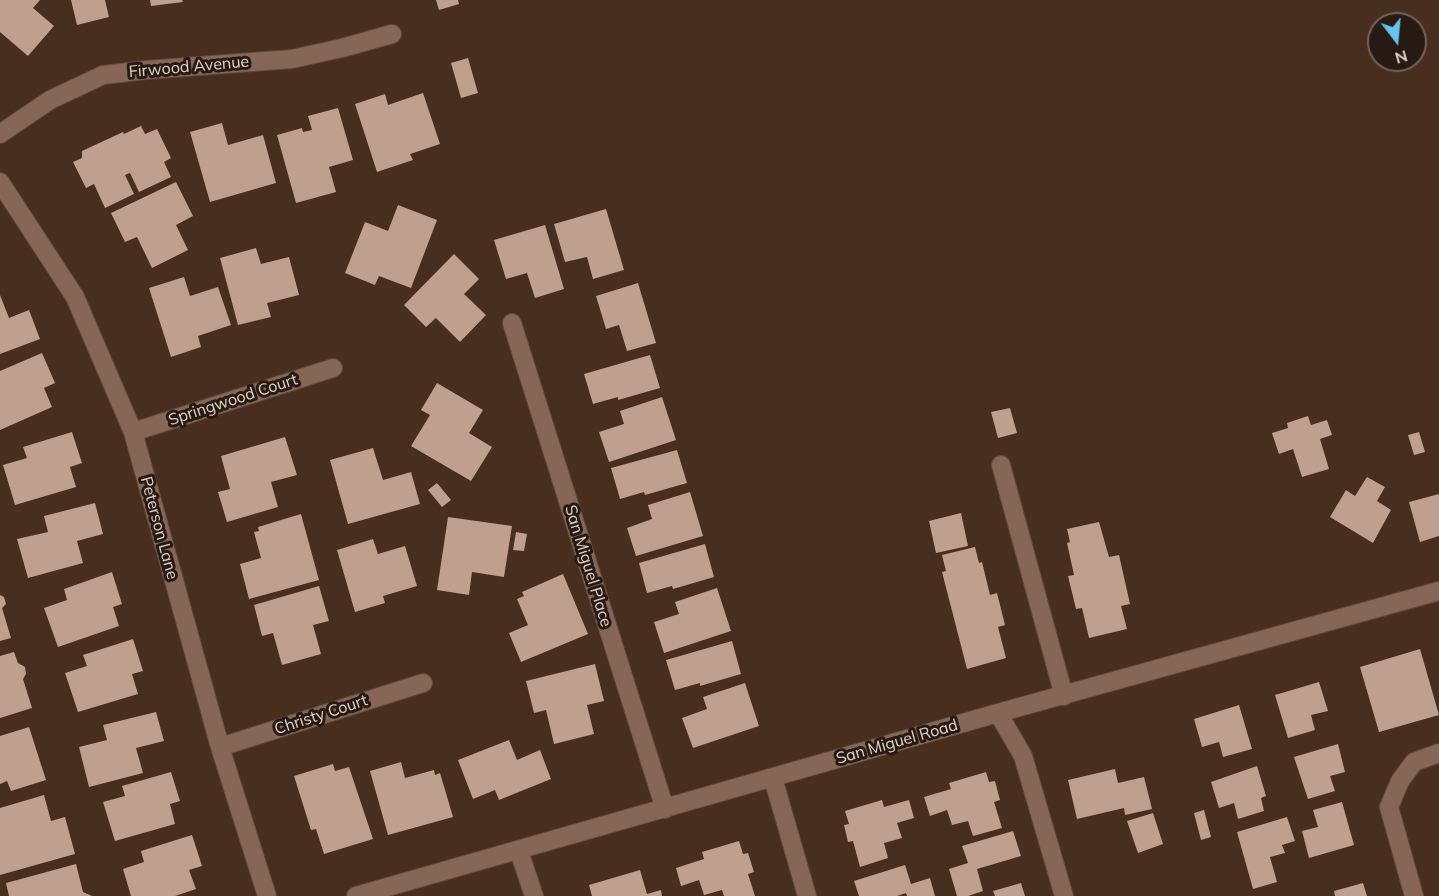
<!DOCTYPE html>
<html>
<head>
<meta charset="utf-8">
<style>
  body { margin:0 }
  #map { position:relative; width:1439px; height:896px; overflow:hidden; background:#482e1f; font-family:Mulish,sans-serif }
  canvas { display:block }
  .north { position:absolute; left:1367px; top:12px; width:60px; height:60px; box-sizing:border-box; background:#261a13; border:2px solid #71635b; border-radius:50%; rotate:164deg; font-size:16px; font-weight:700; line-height:24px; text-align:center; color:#e2d1c8 }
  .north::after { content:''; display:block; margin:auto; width:21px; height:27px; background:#66c4ef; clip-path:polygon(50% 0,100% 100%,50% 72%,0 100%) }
</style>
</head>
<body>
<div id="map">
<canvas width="1439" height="896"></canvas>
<div class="north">N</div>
</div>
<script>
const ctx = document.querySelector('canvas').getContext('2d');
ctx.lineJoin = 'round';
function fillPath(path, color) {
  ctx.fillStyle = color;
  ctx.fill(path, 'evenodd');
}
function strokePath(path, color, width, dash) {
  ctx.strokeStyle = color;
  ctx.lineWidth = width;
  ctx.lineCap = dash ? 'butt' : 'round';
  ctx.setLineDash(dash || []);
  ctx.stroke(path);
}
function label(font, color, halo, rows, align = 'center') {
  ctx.font = font + ' Mulish,sans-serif';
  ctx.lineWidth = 6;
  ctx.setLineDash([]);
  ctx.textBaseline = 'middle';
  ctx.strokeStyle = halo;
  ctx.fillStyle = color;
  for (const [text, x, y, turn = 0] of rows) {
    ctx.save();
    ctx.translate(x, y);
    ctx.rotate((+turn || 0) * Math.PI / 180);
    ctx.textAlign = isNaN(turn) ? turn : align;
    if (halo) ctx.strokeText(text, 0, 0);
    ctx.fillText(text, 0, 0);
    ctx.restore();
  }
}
const building = new Path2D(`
  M0,0H40L33,8L54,26L28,56L0,32Z
  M71,0H105L109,17L77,25Z
  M150,0H182L183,2L151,6Z
  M436,0H458L459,4L439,10Z
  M468,58L478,93L461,98L451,63Z
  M423,93L440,144L410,154L413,160L377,172L355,104L385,94L388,105Z
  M338,108L353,160L329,167L336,192L296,203L277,135L302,128L303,132L312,130L308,116Z
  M222,123L228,145L263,135L276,183L210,202L190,132Z
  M141,126L145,134L157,129L171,158L164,162L171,177L139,192L130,173L125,175L134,194L105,208L94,184L86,188L73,162L82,158V151L123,132L124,134Z
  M176,182L193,216L176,225L188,250L152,268L137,237L125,242L111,213Z
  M398,205L437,220L411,288L379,276L375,285L345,273L365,222L388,231Z
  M606,209L624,270L593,279L587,257L565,262L554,224Z
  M545,225L564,289L535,298L527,273L506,279L494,240Z
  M256,248L261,264L289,257L299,295L267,303L271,317L238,325L220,258Z
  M454,254L479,279L464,294L486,315L460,342L436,318L426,327L404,305Z
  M184,277L190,296L218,287L231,325L198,336L201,347L171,357L149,288Z
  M638,283L656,343L627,351L619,325L606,329L596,296Z
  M0,295L9,318L29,310L40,339L0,354Z
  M42,353L55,383L44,388L52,407L0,430V371Z
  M650,355L660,388L618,400V397L593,404L584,374Z
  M437,383L483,410L469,433L492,447L471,481L411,446L430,415L421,410Z
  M662,397L676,440L609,462L599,432L624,424L620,411Z
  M1010,408L1017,433L998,438L991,412Z
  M1308,416L1311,425L1327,420L1332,435L1320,439L1329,469L1302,477L1293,449L1279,454L1272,433L1288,428L1287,423Z
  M72,432L82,463L70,467L76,487L15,505L3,465L27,458L23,447Z
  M1419,432L1425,452L1414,455L1408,435Z
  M285,437L297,475L271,482L278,507L227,522L218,492L230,489L221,456Z
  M373,448L383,480L411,472L420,504L348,524L330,460Z
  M677,450L687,483L645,495L644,492L620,499L611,468Z
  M1367,477L1385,487L1377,501L1391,510L1373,543L1330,517L1346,490L1355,496Z
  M437,483L451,500L442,507L428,490Z
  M690,492L703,536L636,556L627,528L652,519L648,505Z
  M1439,494V536L1420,542L1409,502Z
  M95,503L103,534L77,541L83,563L28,578L17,539L48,532L44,516Z
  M961,513L968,546L936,553L929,521Z
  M301,514L319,580L249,599L240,564L261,558L254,532L259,531L258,527Z
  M448,517L512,526L504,577L472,572L469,595L437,590Z
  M1099,522L1109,557L1119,555L1130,604L1121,606L1127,629L1089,638L1082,608L1076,609L1068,576L1074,575L1067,543L1070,542L1067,529Z
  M516,532L527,534L524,551L513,550Z
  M373,539L378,554L405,546L417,586L383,596L385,603L355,612L337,550Z
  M705,544L714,577L673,589L672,586L647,593L639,563Z
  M975,547L979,563L982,562L990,595L997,593L1005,625L998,627L1006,658L967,669L942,572L946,571L942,555Z
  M112,572L122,604L113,607L119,626L58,647L44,608L67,600L64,589Z
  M563,574L588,634L521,662L509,633L528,625L517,599L524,596L522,592Z
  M319,586L329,621L313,625L321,654L282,665L273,633L262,636L254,605Z
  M717,588L731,631L664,653L654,622L679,614L675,602Z
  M0,595L4,597L6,604L2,608L11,638L0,641Z
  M133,639L143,671L132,674L138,694L78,712L65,673L87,666L83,655Z
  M732,641L741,674L700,686V683L675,690L666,660Z
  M1420,649L1439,715L1379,732L1360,667Z
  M14,652L18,663L25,667L26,674L23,679L32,708L0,718V656Z
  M595,664L604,701L587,705L594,734L554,744L546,710L534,713L526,681Z
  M1319,682L1328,711L1311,715L1315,730L1288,738L1275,695Z
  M745,683L759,726L693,748L682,718L707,709L703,697Z
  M1239,705L1252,749L1223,757L1219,742L1202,747L1194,719Z
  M156,712L164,741L136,748L143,773L89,787L79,747L107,740L103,725Z
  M29,727L46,780L11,791L7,781L0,784V736Z
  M509,740L517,760L540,750L551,779L499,800L495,790L473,799L458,760Z
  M1338,744L1345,772L1330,776L1335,791L1308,799L1294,757Z
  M401,762L405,778L434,770L435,775L440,773L453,817L388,835L370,771Z
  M333,764L335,771L349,767L373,839L324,854L316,829L311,830L294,776Z
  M1257,766L1266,796L1261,798L1264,811L1238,819L1234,803L1219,808L1211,782Z
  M1115,769L1118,783L1144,777L1152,809L1125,815L1124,808L1077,819L1068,780Z
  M171,772L180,801L170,804L175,824L115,841L103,802L125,796L122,786Z
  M986,772L989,782L995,781L1000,800L994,802L1002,828L973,836L968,821L952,825L947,810L930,816L924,797L951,789L949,783Z
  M44,795L51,821L65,817L75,854L0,875V808Z
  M882,800L884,807L909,800L914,818L897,823L902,838L884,843L888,858L860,867L853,841L848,842L844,825L849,824L845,811Z
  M1342,802L1354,845L1309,858L1302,831L1318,827L1313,810Z
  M1204,810L1211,837L1201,840L1194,813Z
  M1153,813L1163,844L1138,853L1127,821Z
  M1287,817L1295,841L1282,845L1285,853L1270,857L1277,882L1253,889L1237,832Z
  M1013,831L1021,856L977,869L983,891L968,896H957L949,869L968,863L962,846Z
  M192,835L202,866L189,870L196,889L175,896H131L123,869L144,862L141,851Z
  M739,841L743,854L748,853L754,872L748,874L755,896H724L722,890L704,895L699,880L681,886L676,868L704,859L702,852Z
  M76,864L83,892L92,896H9L6,883Z
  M905,865L911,884L930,878L935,896H907L906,893L897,896H859L854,881Z
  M640,870L647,894L661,890L662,896H592L589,885Z
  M1021,883L1025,896H995L993,891Z
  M1363,883L1367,896H1335L1334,891Z`);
const minor = new Path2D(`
  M0,134L50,100L103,75L146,70L292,59L342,48L392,34
  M0,182L75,297L133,432L220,747L267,896
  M512,323L665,809
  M133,432L333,368
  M1001,465L1064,696
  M998,713L1023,756L1064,896
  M220,747L423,683
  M773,778L807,896
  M519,851L534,896
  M356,896L998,713L1439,591
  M1414,896L1389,807L1400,781L1414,762L1439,753`);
const streetNames = [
  ["Firwood Avenue",189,67,-5],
  ["Springwood Court",233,400,-18],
  ["Peterson Lane",159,528,75],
  ["San Miguel Place",588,566,73],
  ["Christy Court",321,715,-18],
  ["San Miguel Road",897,742,-16]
];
fillPath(building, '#bf9f8d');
strokePath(minor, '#604a3d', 20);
strokePath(minor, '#866757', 18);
label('16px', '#e2d1c8', '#261a13', streetNames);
</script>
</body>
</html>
